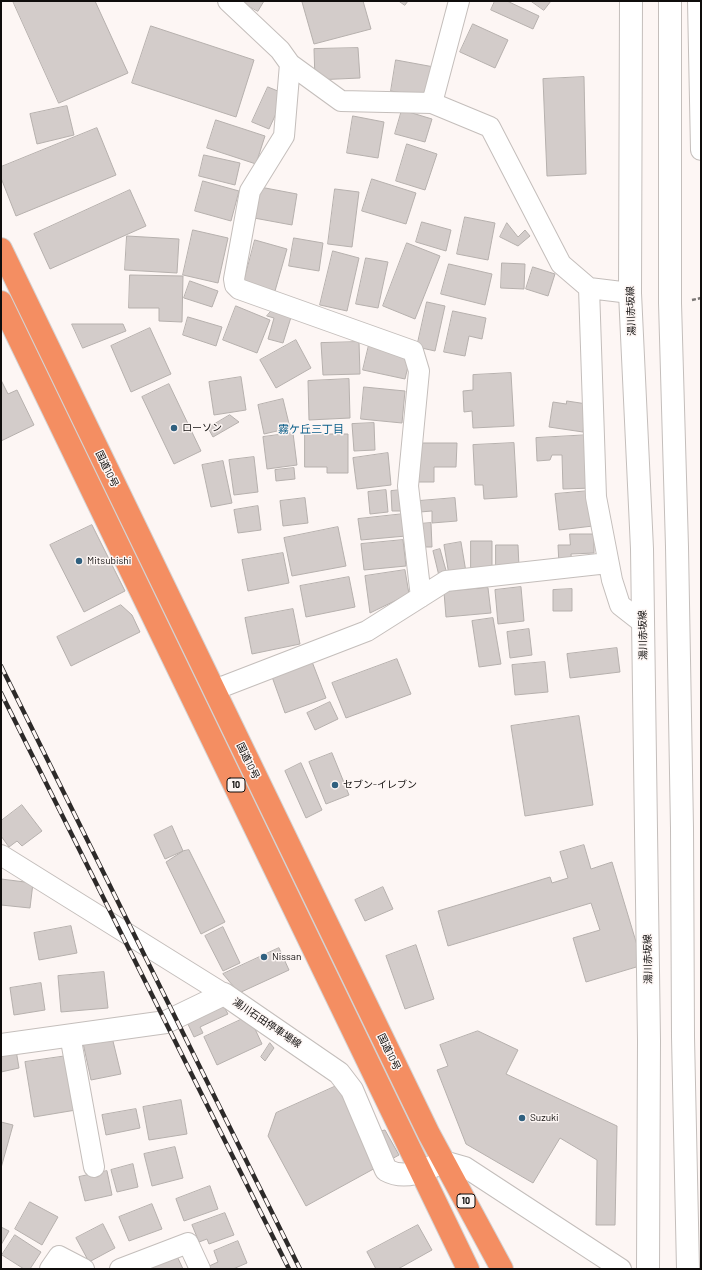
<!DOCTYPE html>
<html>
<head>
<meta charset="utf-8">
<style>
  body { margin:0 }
  #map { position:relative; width:702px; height:1270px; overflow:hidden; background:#fdf6f4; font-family:Barlow,sans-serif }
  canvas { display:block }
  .frame { position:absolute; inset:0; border:2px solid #0f0d0c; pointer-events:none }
</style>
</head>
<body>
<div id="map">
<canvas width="702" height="1270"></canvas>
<div class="frame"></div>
</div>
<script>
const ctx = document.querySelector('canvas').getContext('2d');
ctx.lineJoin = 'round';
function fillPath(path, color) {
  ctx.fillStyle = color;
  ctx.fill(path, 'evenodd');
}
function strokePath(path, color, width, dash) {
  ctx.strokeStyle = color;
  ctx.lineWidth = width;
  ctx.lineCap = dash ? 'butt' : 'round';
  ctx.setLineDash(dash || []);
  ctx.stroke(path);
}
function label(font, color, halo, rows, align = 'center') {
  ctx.font = font + ' Barlow,"Noto Sans JP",sans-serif';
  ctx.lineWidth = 3;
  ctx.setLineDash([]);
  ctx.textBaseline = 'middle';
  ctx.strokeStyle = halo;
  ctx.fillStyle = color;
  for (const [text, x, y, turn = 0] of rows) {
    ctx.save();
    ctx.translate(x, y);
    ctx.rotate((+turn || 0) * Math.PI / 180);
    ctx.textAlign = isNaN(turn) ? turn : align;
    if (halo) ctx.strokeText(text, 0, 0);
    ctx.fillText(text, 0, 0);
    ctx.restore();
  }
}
const building = new Path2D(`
  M13,1H95L128,73L59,103Z
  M240,1H264L258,11Z
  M363,1L371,29L314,44L302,2Z
  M399,1H408L405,5Z
  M495,1H507L539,16L533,29L491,10Z
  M531,1H551L544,10Z
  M473,24L508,40L495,68L460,52Z
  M151,26L254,60L236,117L132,83Z
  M358,48L360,78L315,80L314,49Z
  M396,60L434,67L428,98L391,91Z
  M584,77L586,174L547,176L543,79Z
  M268,87L285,94L269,129L252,122Z
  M67,106L74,135L37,144L30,114Z
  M402,110L432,119L425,142L395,134Z
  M353,116L384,122L378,158L347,153Z
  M216,120L265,136L256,164L207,148Z
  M97,128L116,175L16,216L1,178V167Z
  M407,144L437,154L425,190L396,181Z
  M204,155L240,163L235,185L199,176Z
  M372,179L416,193L406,224L362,211Z
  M203,181L239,191L231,221L195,211Z
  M260,187L297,194L292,225L254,218Z
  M335,189L359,192L352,247L328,244Z
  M130,190L146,226L50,269L34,234Z
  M465,217L495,223L488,260L457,254Z
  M422,222L451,230L446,251L416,242Z
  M507,223L518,237L525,230L530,236L518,246L500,237Z
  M193,230L228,238L218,283L183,275Z
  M127,236L179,239L177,273L125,270Z
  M294,238L323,243L319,271L289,266Z
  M255,240L287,249L275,291L244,282Z
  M407,243L440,256L415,319L383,306Z
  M333,251L359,258L347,311L320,305Z
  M366,258L388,262L378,308L356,304Z
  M502,263L525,264L524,289L501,288Z
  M449,264L492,274L485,305L441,294Z
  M533,267L555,274L548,296L526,289Z
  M130,275L183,276L182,322L159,321V308H129Z
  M190,281L218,291L212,307L184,298Z
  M427,302L445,306L435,351L417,347Z
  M236,306L270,320L257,353L223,340Z
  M273,309L292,314L283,343L268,339L274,318L267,316Z
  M453,311L486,318L482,339L469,336L465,356L444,352Z
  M188,317L222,327L216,346L183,335Z
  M72,324H123L126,331L83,348Z
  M150,328L171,374L131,392L111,346Z
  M296,340L311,368L276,388L260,360Z
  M359,342L360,374L323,375L321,343Z
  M369,345L411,354L405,379L363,370Z
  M511,373L514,426L473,428L472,411L464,412L463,391L473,390V375Z
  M241,377L246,410L214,415L209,382Z
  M349,379L350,418L309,420L308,381Z
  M1,380L8,394L17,390L34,425L1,441Z
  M169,384L201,451L174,464L142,397Z
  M364,387L405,391L402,423L361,419Z
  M283,399L290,428L264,434L258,405Z
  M567,401L587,404L583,432L549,427L553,402L566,404Z
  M230,415L239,422L213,437L208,428Z
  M374,423L375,450L354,451L352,424Z
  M293,433L297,465L267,469L263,437Z
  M305,434H348V473H327V467H305Z
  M590,435L593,488L563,489L562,455H552L550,460L537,461L536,438Z
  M417,443H457L456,467H434V482H416Z
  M514,443L517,497L484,499L483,485H475L473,445Z
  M388,453L391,485L357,489L353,458Z
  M254,457L258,492L234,495L229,460Z
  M223,461L232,503L211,507L202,465Z
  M294,468L295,479L276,481L275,470Z
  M386,490L388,512L370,514L368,492Z
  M402,490L403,511H392L391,491Z
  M589,491L593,526L559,530L555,494Z
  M305,498L308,523L283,526L280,501Z
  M455,498L457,521L432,523V511L420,512L419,501Z
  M258,506L261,530L238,533L234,510Z
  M404,514L406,536L361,540L358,519Z
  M431,523L432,547H420L419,524Z
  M92,525L125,591L84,612L50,545Z
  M338,527L346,566L292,576L284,538Z
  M570,534H594V553L571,554L572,564L559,565L558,545H570Z
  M403,540L406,566L364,570L361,544Z
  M471,541H492V572H471Z
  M461,542L466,572L449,575L444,545Z
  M496,545H518L519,567L496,568Z
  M440,549L447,574L439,576L433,551Z
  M283,553L289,583L248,591L242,560Z
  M405,570L409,594L370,613L365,576Z
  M349,577L355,607L306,617L300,586Z
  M521,587L524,621L498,624L495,590Z
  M488,588L491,613L446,617L444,592Z
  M572,589V611H553V590Z
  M121,605L132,615L140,632L71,666L57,637Z
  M293,609L300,644L252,654L245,618Z
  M493,618L501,664L479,667L472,621Z
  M529,629L532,655L510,658L507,632Z
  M617,648L620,672L570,678L567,654Z
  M311,659L326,698L285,713L271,674Z
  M397,659L411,694L346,718L332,683Z
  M545,662L548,692L515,695L512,665Z
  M330,702L338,719L315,730L307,713Z
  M579,716L593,805L525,816L511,726Z
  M332,753L349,795L326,804L309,762Z
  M301,763L322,810L306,818L285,771Z
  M22,805L42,831L22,846L17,841L9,847L1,836V821Z
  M172,826L183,851L165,859L154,835Z
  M584,845L591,869L612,862L643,965L586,982L573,938L600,930L591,903L448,946L438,911L550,877L552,883L568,878L560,852Z
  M189,850L225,922L201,934L166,862L183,851Z
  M1,879L33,883L30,908L1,905Z
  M383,887L393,909L365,921L355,900Z
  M71,926L77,953L39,960L34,933Z
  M223,927L240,963L223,971L205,936Z
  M416,945L434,999L405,1009L386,956Z
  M279,948L289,970L239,993L223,974Z
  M104,972L108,1008L61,1012L58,976Z
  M41,983L45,1010L14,1015L10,988Z
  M222,1003L228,1014L200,1027L203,1033L194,1037L186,1020Z
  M249,1016L262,1044L217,1065L204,1037Z
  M478,1031L518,1050L506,1074L617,1126L615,1225H596L597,1160L560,1138L533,1183L466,1144L437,1070L448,1066L440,1045Z
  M112,1037L121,1074L91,1080L83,1043Z
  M270,1043L274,1048L265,1061L261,1057Z
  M16,1050L19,1068L1,1072V1053Z
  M67,1056L76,1110L34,1117L25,1062Z
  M343,1083L366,1134L385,1130L399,1155L306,1206L268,1136L276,1113Z
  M181,1100L187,1134L149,1140L143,1107Z
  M136,1109L140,1128L106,1135L102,1115Z
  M1,1122L13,1125L1,1168Z
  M175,1147L183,1178L152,1186L144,1154Z
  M133,1164L138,1187L117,1192L111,1170Z
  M107,1171L112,1195L85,1201L79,1177Z
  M210,1186L218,1209L184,1221L176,1199Z
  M30,1202L58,1217L42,1245L15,1229Z
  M152,1204L162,1229L129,1241L119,1217Z
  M225,1213L234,1235L209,1244L207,1239L199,1242L192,1225Z
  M103,1224L115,1248L89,1262L76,1238Z
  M418,1225L432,1250L398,1269H376L367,1252Z
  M1,1227L9,1231L1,1245Z
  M15,1235L41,1252L30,1269H24L2,1255Z
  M238,1241L247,1263L233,1269H208L207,1267L218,1262L214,1251Z
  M177,1256L183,1269H146Z`);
const path = new Path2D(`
  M692,300L701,298`);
const street = new Path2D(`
  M228,1L280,50L290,64L341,101L432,103L490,127L561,264L589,288L630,293
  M698,1L701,150
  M290,64L284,136L250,191L234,279L235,285L239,289L413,351L419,371L408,486L421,597
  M432,103L459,1
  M589,288L596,497L612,580L620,605L643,623
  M214,690L367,631L446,581L608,563
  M1,855L224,994
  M70,1035L94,1167
  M444,1161L465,1167L621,1269
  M50,1269L59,1256L84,1269
  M120,1269L188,1243L200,1269`);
const secondary = new Path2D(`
  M631,1L630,293L642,549L649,1041L648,1269
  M670,1V303L677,547L682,828L683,1037L688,1269
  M1,1045L166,1022L224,994L339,1073L352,1090L386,1170C406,1181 426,1170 444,1161`);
const highway = new Path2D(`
  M1,249L429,1134L502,1269
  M1,302L468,1269`);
const rail = new Path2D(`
  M1,666L300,1269
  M1,693L289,1269`);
const markers = [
  [174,428,4,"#30607f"],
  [79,561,4,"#30607f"],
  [335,785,4,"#30607f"],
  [264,957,4,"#30607f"],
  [522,1118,4,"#30607f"]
];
const shields = [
  [236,785,18],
  [466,1201,18]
];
const shieldNames = [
  ["10",236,785],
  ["10",466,1201]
];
const streetNames = [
  ["湯川赤坂線",631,311,-92],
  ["国道10号",107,469,64],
  ["湯川赤坂線",643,635,-91],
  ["国道10号",248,761,64],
  ["湯川赤坂線",648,959,-91],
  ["湯川石田停車場線",267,1023,34],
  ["国道10号",389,1052,64]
];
const poiNames = [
  ["ローソン",182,428],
  ["Mitsubishi",87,561],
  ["セブン-イレブン",343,785],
  ["Nissan",272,957],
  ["Suzuki",530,1118]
];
const neighbourhoodNames = [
  ["霧ケ丘三丁目",311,429]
];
fillPath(building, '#d3ccca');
strokePath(building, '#b6b0ad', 1);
strokePath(street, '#c4bebb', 22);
strokePath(secondary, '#c4bebb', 24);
strokePath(highway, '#d4d3d3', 24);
strokePath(path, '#7a7674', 2.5, [4, 2]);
strokePath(street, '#fff', 20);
strokePath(secondary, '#fff', 22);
strokePath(highway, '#f48e62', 22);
strokePath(rail, '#2d2a29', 4.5);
strokePath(rail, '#fdf6f4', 3, [9]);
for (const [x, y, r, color] of markers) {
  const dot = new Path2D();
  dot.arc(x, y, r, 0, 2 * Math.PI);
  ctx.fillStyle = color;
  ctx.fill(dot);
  strokePath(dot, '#fdf6f4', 1.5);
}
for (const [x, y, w] of shields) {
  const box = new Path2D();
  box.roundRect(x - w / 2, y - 7, w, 14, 3);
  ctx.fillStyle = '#fdf6f4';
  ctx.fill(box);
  strokePath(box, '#0f0d0c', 1);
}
label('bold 9px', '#0f0d0c', null, shieldNames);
label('10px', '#0f0d0c', '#fdf6f4', streetNames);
label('10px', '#0f0d0c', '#fdf6f4', poiNames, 'left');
label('11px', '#0a5e89', '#fdf6f4', neighbourhoodNames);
</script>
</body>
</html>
